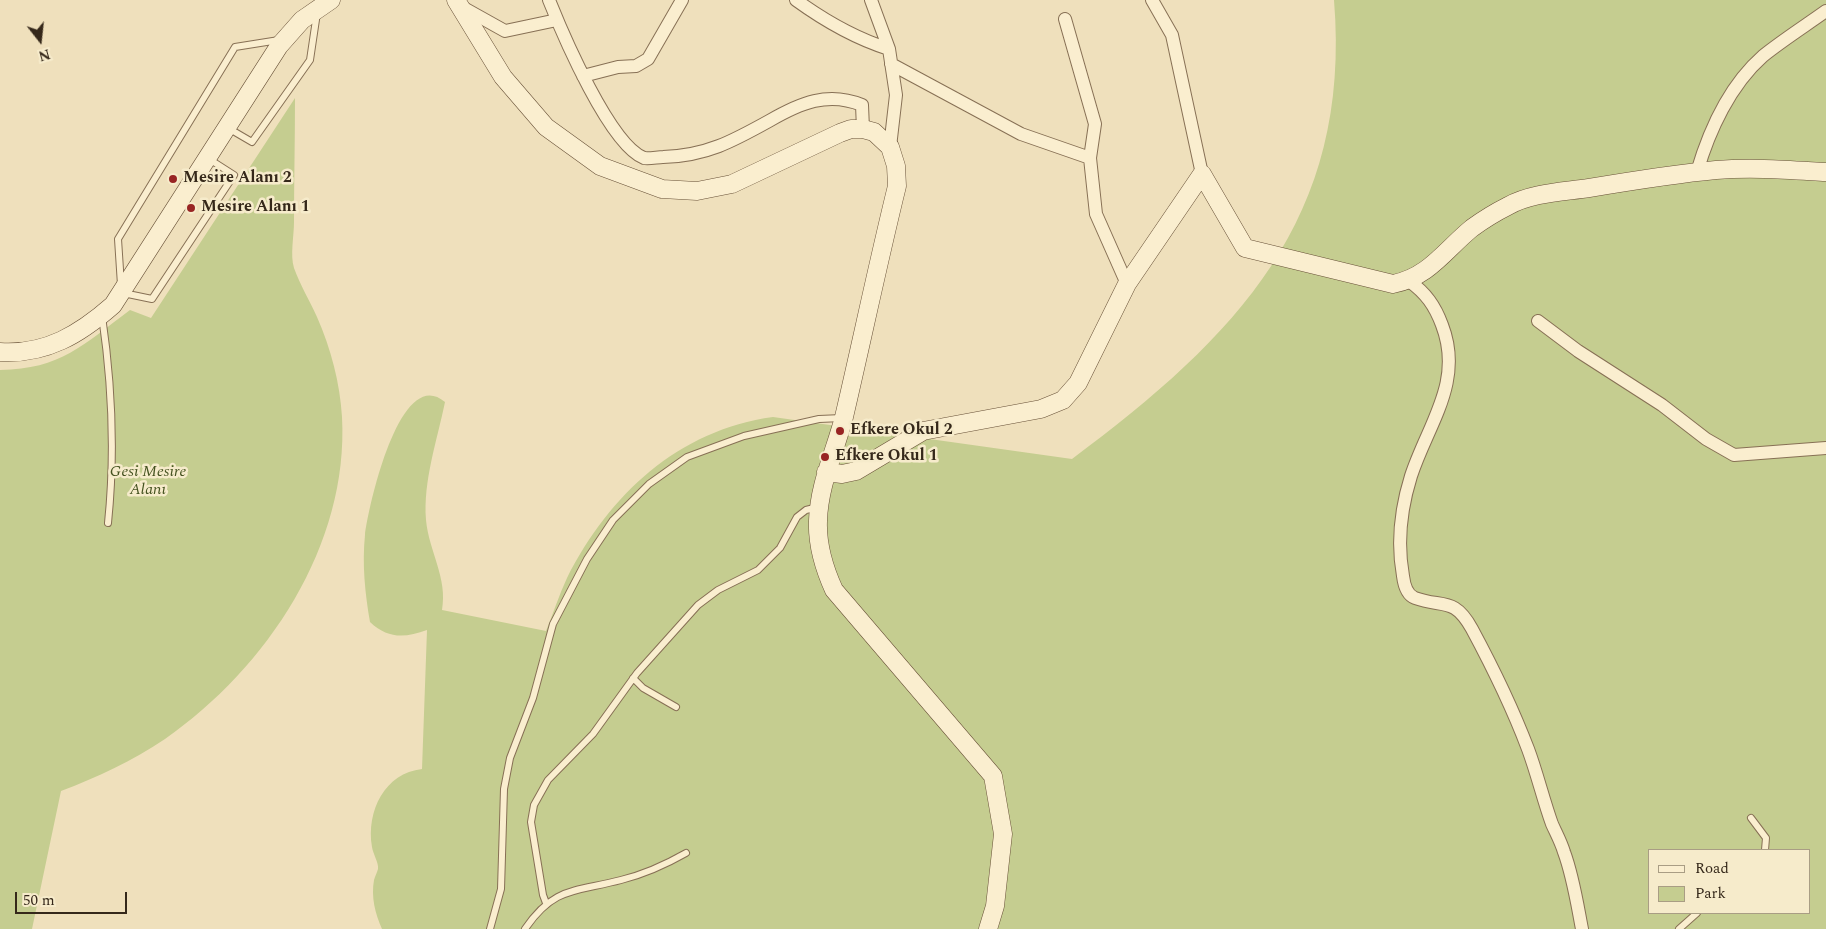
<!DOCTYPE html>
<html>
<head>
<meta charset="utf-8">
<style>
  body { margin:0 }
  #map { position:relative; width:1826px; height:929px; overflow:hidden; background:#efe0bc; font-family:Spectral,serif }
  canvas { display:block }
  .legend { position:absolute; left:1648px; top:849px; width:162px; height:65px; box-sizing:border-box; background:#f6ebcb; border:1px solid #a99d84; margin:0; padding:6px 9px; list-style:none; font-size:15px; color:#35281a }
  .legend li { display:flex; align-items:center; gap:10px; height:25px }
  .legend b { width:25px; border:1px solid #a99d84 }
  .north { position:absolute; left:15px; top:15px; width:50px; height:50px; -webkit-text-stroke:4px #f6ebcb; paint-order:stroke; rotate:164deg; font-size:14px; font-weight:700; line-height:20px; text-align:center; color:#35281a }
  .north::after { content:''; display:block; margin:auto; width:18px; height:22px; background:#35281a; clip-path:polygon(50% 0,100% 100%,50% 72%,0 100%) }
  .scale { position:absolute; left:15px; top:892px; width:112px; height:22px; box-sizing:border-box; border:2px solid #35281a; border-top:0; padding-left:6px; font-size:15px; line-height:18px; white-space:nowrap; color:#35281a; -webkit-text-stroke:4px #f6ebcb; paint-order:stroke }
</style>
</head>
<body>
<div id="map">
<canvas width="1826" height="929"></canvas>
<ul class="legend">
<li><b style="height:6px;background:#faeecf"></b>Road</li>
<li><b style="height:14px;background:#c5cd90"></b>Park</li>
</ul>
<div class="north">N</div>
<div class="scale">50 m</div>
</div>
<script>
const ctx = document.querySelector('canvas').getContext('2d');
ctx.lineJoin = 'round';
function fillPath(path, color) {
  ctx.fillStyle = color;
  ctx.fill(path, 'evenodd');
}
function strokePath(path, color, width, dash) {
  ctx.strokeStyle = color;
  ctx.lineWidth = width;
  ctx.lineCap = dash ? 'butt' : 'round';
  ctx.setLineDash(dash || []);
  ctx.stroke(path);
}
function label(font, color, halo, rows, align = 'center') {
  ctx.font = font + ' Spectral,serif';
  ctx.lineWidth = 5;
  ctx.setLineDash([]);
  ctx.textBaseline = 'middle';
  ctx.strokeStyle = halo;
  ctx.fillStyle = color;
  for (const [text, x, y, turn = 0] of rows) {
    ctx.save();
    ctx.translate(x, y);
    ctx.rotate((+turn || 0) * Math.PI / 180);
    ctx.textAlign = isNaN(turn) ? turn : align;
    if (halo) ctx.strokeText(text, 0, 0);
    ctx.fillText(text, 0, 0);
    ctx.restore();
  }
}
const green = new Path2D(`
  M1334,0H1826V929H382C375,913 371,897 374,880C375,876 377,873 378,869C379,863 373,854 372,847C366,811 385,773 422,769L427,630C405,638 388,639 370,622C365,593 362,564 365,535C368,508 400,363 445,402C437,441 423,481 426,520C429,552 448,578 442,610L546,631C553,614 559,595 567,578C609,495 678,430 773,417L1072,459C1236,337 1352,219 1334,0ZM1650,850H1810V913H1650Z
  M295,98C295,139 294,181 294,222C294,236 290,255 294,268C300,285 310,301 317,317C331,349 340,383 342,417C349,545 267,668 165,739C132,761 98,777 61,791L32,929H0V370C61,369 83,345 130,310L151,318Z`);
const lane = new Path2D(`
  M228,128L252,142L310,60L317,13
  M121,285L118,239L235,47L279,40
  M123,293L152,299L234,175L209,159
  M102,316C112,384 115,455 108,523
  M633,678L643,688L676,707
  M1751,818L1766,838L1765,850
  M546,903L543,895L531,822L534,805L548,780L593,734L637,673L698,605L718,590L758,570L780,548L797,517L806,510L818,507
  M490,929L501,889L504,789L510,758L533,698L553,624L587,559L613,520L649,484L687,457L744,436L819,419L842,418
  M525,929C554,886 576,892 621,880C645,874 665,865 686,853
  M1679,929L1697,913`);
const street = new Path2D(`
  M549,0C563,35 610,145 644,158C649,159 658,157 663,157C706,156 733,141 769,121C800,103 828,91 862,105L863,129
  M796,0C825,21 854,38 889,49
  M871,0L889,49L896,95L890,147
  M1152,0L1172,35L1202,174
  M462,7L505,31L557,20
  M1065,19L1095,124L1090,158
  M891,64L1021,134L1090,158L1096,214L1127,284
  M583,76L618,67L636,66L648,59L682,0
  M1697,172C1709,131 1730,85 1763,56C1783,40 1805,26 1826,11
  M1409,281C1426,293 1435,306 1442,325C1464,382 1428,424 1411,476C1401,508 1397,543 1403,576C1404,584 1407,595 1415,598C1442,608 1454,596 1472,629C1493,668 1512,707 1528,749C1537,773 1543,799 1552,824C1556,833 1561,842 1564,852C1573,876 1577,903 1582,929
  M1538,321L1578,351L1662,405L1706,439L1734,455L1826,448`);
const secondary = new Path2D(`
  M456,0L503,77L546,127L600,166L662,189L697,191L732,184L840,133L851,129H863L874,132L890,147L896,166L897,186C878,263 862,340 844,417C835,452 819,484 818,521C817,545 824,568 834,590L993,776L1003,834L995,906L988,929
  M0,352C46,355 80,334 113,305L279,46L302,20L331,0
  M826,472L842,474L856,471L923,431L1041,409L1063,400L1078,383L1127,284L1202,174L1245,248L1393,284C1429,277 1445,250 1472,228C1483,220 1496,212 1508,206C1531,193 1562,192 1589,188C1631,181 1673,174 1716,170C1753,167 1790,170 1826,172`);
const markers = [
  [173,179,5,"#982423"],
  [191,208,5,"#982423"],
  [840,431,5,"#982423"],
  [825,457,5,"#982423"]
];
const poiNames = [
  ["Mesire Alanı 2",183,179],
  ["Mesire Alanı 1",201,208],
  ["Efkere Okul 2",850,431],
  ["Efkere Okul 1",835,457]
];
const parkNames = [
  ["Gesi Mesire",148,473],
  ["Alanı",148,491]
];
fillPath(green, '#c5cd90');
strokePath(lane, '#877055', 8);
strokePath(street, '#877055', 14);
strokePath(secondary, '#685138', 19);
strokePath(lane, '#faeecf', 6);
strokePath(street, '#faeecf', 12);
strokePath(secondary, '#faeecf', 18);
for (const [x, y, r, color] of markers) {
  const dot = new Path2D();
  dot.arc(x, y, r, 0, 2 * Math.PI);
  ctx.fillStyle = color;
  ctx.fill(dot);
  strokePath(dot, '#f6ebcb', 2);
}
label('bold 16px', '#35281a', '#f6ebcb', poiNames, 'left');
label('italic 16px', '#455220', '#f6ebcb', parkNames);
</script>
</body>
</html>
